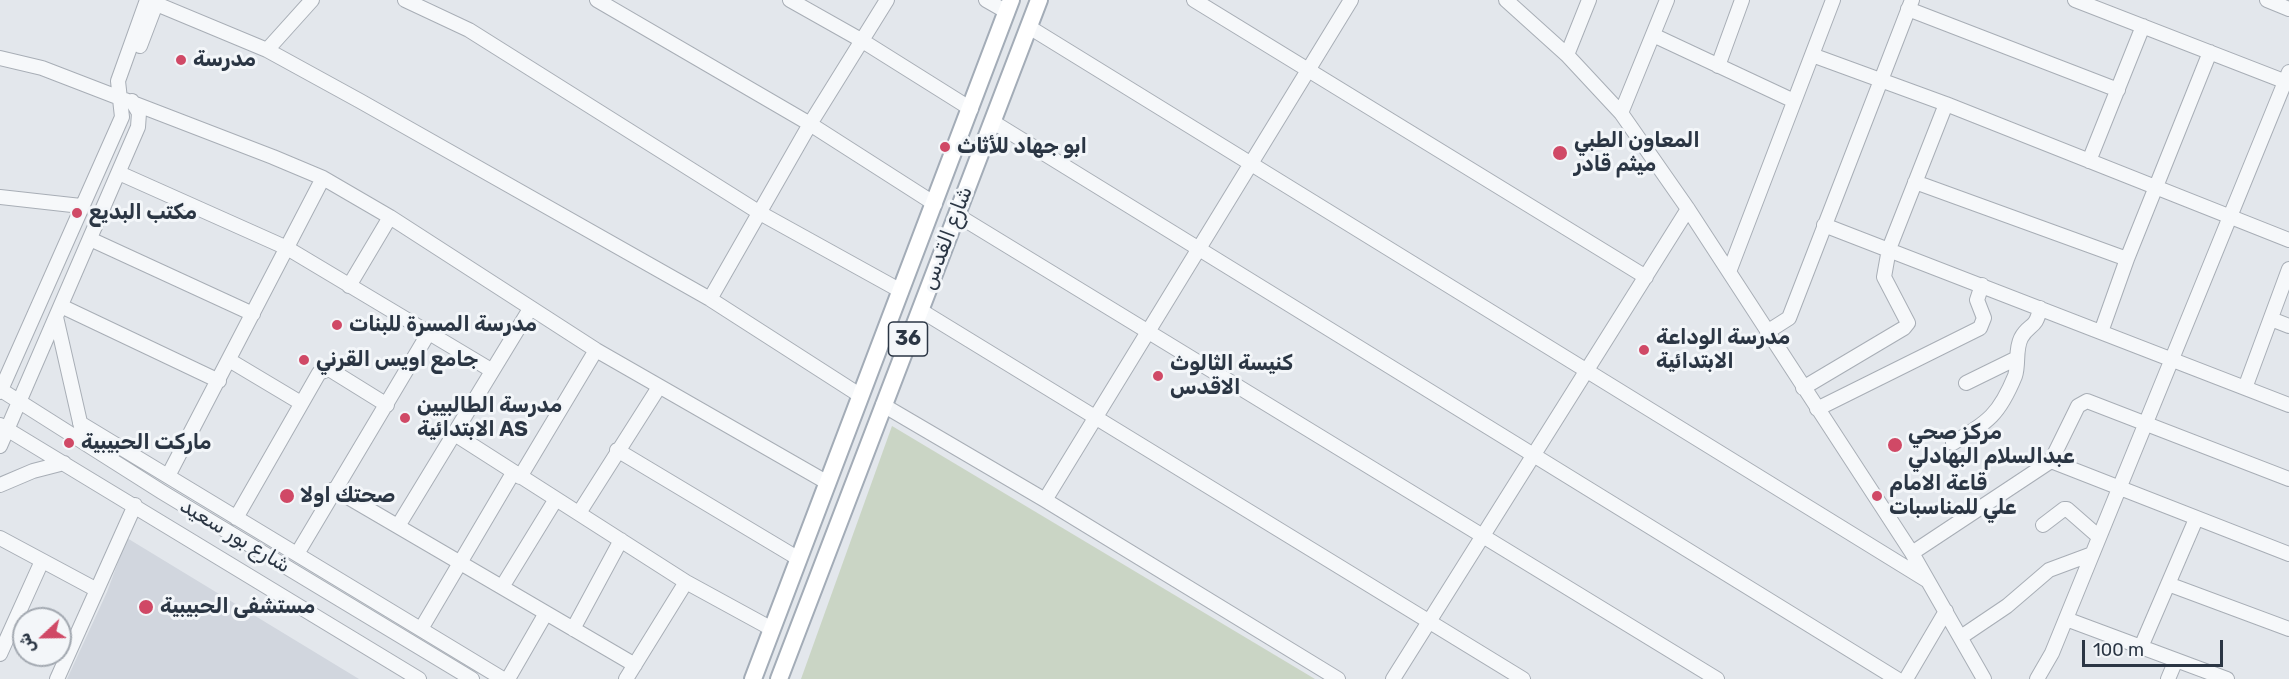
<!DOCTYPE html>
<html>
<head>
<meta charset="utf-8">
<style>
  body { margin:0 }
  #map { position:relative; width:2289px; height:679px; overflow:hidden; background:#e3e7ec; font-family:Rubik,Cairo,sans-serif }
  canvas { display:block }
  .north { position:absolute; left:12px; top:607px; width:60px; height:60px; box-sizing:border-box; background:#f3f6f9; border:2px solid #a3a9b1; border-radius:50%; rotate:248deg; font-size:16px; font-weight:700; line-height:24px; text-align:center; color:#2b3644 }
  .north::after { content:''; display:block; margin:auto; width:21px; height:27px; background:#d04966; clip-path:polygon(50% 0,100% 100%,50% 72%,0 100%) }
  .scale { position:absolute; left:2082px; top:640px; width:141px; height:27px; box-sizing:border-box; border:3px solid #2b3644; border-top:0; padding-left:8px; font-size:18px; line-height:21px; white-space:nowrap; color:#2b3644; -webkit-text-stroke:4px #f3f6f9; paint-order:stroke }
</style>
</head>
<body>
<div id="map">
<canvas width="2289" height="679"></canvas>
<div class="north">ش</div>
<div class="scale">100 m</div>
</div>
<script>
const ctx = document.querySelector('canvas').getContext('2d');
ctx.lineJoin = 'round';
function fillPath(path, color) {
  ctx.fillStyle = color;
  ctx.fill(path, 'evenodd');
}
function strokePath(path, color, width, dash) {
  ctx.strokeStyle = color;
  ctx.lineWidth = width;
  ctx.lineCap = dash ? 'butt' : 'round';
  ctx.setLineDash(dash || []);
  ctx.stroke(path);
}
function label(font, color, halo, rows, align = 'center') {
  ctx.font = font + ' Rubik,Cairo,sans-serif';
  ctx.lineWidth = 6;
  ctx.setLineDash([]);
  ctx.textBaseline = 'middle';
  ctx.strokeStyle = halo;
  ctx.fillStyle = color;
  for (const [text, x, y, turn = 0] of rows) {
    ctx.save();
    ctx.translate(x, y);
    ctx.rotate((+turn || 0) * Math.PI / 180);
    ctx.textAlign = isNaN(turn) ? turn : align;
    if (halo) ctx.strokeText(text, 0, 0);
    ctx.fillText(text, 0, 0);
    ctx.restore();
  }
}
const built = new Path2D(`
  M127,538L359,679H67L107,592Z`);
const green = new Path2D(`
  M892,426L1315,679H801Z`);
const minor = new Path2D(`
  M405,0L469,30L760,213L901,291
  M597,0L810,124L935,204
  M790,0L861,40L971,109
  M986,0L1007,12
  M1194,0L1646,277
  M1506,0L1567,55L1621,113L1688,209L1912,553L1984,679
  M2075,0L2289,83
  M2267,0L2289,9
  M1908,9L2118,90
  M1029,27L1928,581
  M1653,35L1794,101
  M140,46L156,4
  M267,50L312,0
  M1567,55L1589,0
  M1812,55L1946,104L2289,240
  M0,58L42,68L273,157L323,178L390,217L596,350L828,483
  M1718,66L1742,0
  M1621,113L1667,0
  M993,122L1897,679
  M2089,161L2143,26
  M119,173L287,248L491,370
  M1915,182L2127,259
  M0,197L81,206
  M957,215L1717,679
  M1824,225L2289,405
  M90,239L253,314
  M1729,272L1833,0
  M349,286L390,217
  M710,299L810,124L887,0
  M61,306L219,381
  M920,310L1523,679
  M56,317L82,431
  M2271,319L2289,326
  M1767,332L1789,318L1912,0
  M2101,332L2127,259L2210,52
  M229,360L301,403
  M1966,383L2017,358
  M1803,388L1904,328L1908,323L1884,277L1889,249L1946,104
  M2245,388L2289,269
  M1,390L162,492L472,679
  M0,392L122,117L118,81L147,0L267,50L360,101L710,299L861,396
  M883,405L1045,500L1338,679
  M1817,409L1980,328L1984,318L1977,300L1982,285
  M80,423L503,679
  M0,425L419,679
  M453,433L686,582L772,629
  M1953,443C1989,421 1999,415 2015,376C2019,364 2015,350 2021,338C2029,323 2036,330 2040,308
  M0,446L138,127L139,113L132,101
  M617,450L799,559
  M2051,461L2289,554
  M168,476L323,178
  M520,477L596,350
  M0,485L33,471L64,463
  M334,489L635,665
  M1045,500L1351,0
  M579,513L659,387
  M236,518L319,373L329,369L387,405
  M2043,525L2064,509H2067L2099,537
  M398,526L530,309
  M0,538L97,590
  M1912,553L2051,461L2078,406L2087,401L2289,479
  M297,554L428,334
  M2168,584L2289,629
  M502,587L556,499
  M2066,619L2227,679
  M421,629L513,473
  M573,629L621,540
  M1961,637L2007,606L2049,570L2092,554
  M2141,647L2196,519
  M0,654L42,561
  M57,679L135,505
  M508,679L546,613
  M626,679L686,582
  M1393,679L1688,209
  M1906,679L1946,611
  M2037,679L2052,653L2289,72
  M2168,679L2176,660`);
const major = new Path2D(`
  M753,679L1011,0
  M779,679L1039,0`);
const markers = [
  [181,60,6,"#d04966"],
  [945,147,6,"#d04966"],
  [1560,153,8,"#d04966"],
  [77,213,6,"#d04966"],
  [337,325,6,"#d04966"],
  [1644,350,6,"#d04966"],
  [304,360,6,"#d04966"],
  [1158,376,6,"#d04966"],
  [405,418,6,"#d04966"],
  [69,443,6,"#d04966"],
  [1895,445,8,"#d04966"],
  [287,496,8,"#d04966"],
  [1877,496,6,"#d04966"],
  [146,607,8,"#d04966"]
];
const shields = [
  [908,339,39]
];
const shieldNames = [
  ["36",908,339]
];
const poiNames = [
  ["مدرسة",193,60],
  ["المعاون الطبي",1574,141],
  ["ميثم قادر",1574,165],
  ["ابو جهاد للأثاث",957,147],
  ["مكتب البديع",89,213],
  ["مدرسة المسرة للبنات",349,325],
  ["مدرسة الوداعة",1656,338],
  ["الابتدائية",1656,362],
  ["جامع اويس القرني",316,360],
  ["كنيسة الثالوث",1170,364],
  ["الاقدس",1170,388],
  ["مدرسة الطالبيين",417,406],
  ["الابتدائية AS",417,430],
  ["مركز صحي",1908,433],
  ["عبدالسلام البهادلي",1908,457],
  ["ماركت الحبيبية",81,443],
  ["قاعة الامام",1889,484],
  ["علي للمناسبات",1889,508],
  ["صحتك اولا",300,496],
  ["مستشفى الحبيبية",160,607]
];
const streetNames = [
  ["شارع القدس",947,238,-69],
  ["شارع بور سعيد",235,536,31]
];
fillPath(built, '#d1d6de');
fillPath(green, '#cad5c5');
strokePath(minor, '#a8aeb6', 16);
strokePath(major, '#a3acb7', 20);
strokePath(minor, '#f6f8fa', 14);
strokePath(major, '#fff', 16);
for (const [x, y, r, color] of markers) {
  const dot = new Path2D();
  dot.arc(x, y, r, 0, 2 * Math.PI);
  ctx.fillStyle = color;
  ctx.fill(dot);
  strokePath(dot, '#f3f6f9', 2);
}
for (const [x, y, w] of shields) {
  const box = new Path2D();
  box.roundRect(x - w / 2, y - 17, w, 34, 4.5);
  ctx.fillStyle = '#f3f6f9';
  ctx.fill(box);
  strokePath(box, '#2b3644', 1.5);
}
label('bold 20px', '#2b3644', null, shieldNames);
label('bold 21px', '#2b3644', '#f3f6f9', poiNames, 'left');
label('21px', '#2b3644', '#f3f6f9', streetNames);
</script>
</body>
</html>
